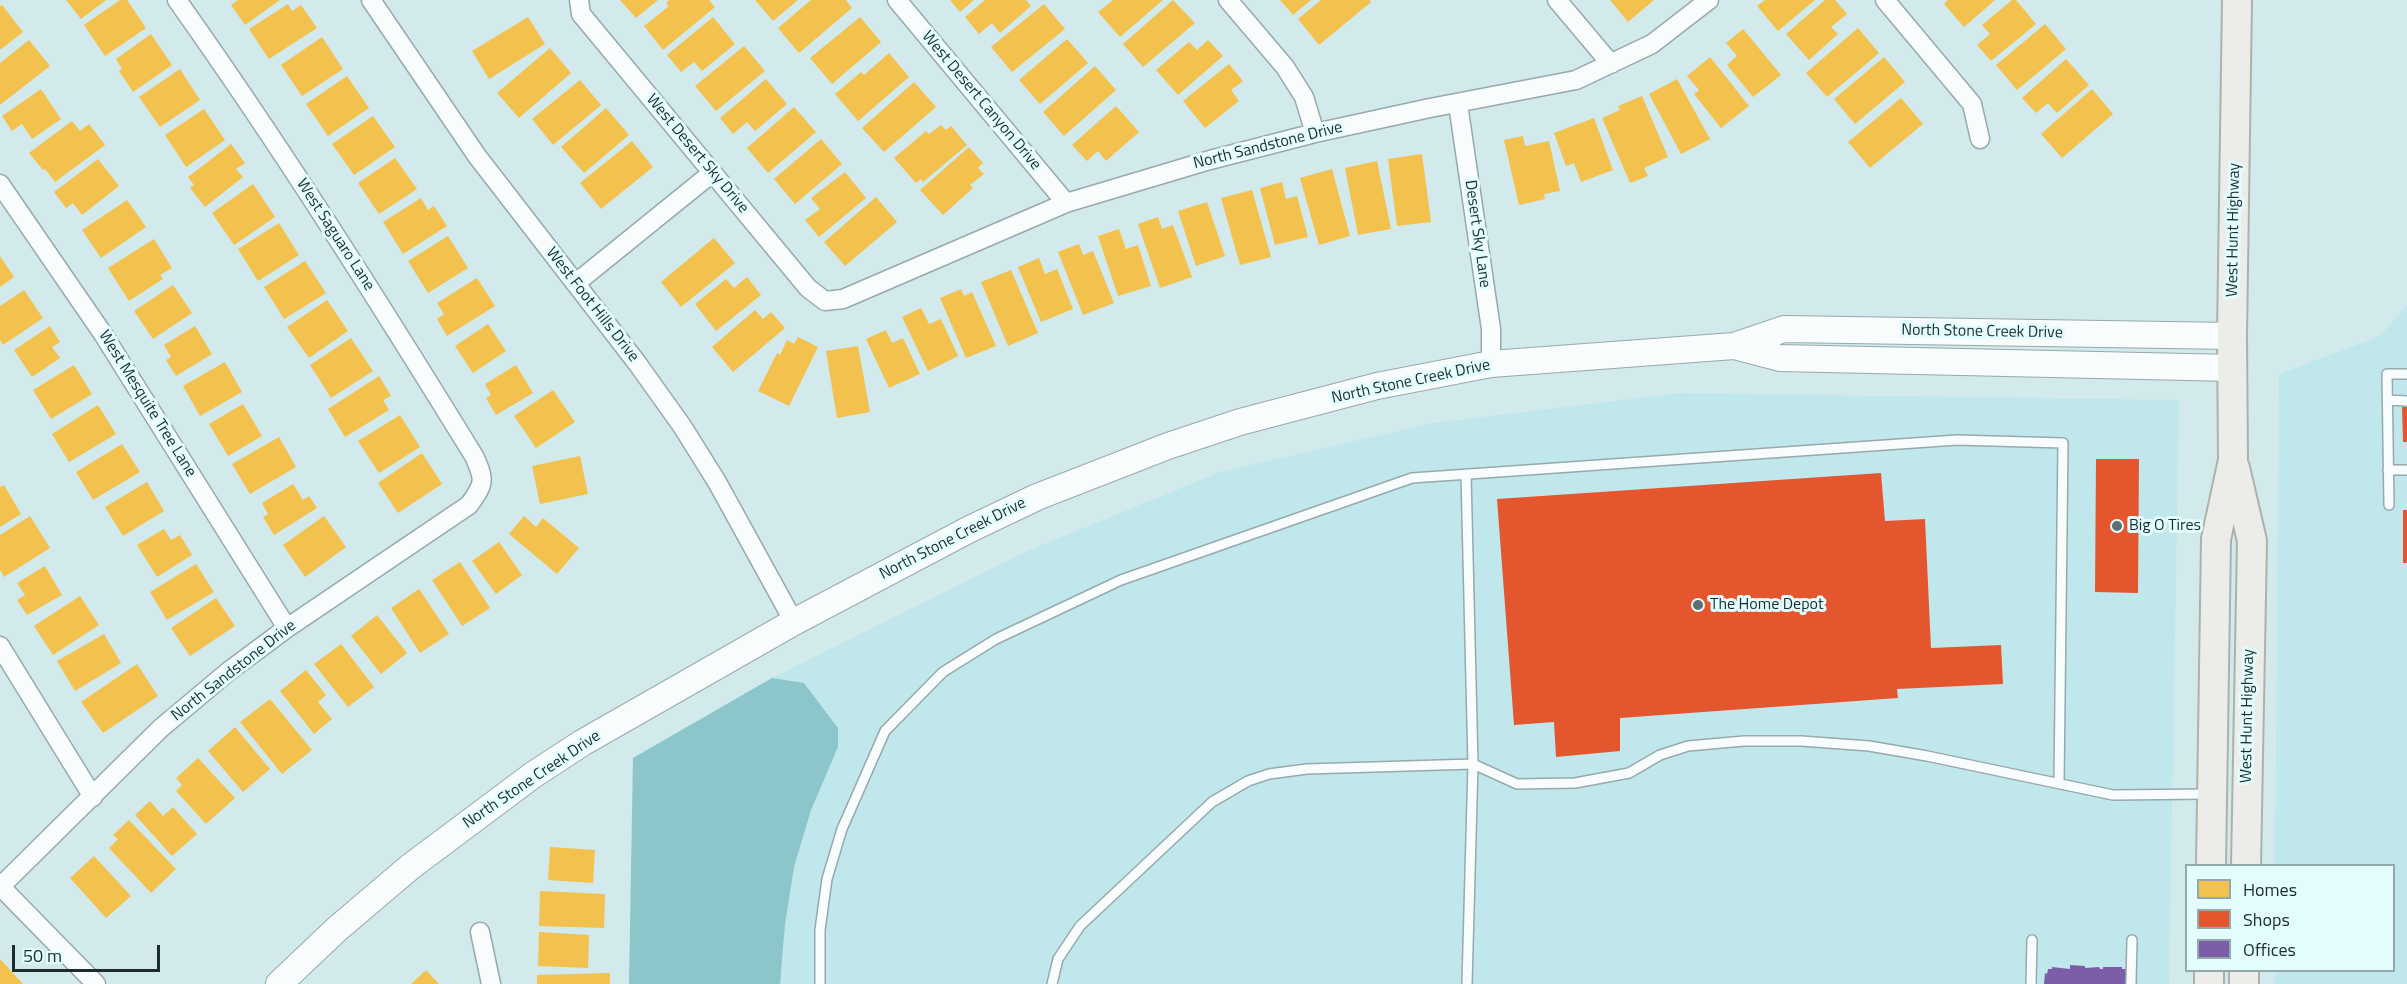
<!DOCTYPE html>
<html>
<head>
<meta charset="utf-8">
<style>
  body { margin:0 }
  #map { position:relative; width:2407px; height:984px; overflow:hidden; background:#d2eaec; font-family:"Titillium Web",sans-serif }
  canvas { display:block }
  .legend { position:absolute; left:2185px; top:864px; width:210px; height:108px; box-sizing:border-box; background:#e3fcfe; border:2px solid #94a9ab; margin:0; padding:8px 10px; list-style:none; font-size:18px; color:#1d2d2f }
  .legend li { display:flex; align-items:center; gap:12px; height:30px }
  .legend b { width:30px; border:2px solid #94a9ab }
  .scale { position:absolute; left:12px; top:945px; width:148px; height:27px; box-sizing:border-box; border:3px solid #1d2d2f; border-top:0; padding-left:8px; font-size:18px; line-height:21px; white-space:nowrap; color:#1d2d2f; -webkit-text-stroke:4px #e3fcfe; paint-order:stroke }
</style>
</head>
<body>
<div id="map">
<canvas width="2407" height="984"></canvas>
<ul class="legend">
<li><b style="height:16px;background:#f2c14e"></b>Homes</li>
<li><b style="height:16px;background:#e4572e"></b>Shops</li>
<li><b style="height:16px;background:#7b5ea7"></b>Offices</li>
</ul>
<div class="scale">50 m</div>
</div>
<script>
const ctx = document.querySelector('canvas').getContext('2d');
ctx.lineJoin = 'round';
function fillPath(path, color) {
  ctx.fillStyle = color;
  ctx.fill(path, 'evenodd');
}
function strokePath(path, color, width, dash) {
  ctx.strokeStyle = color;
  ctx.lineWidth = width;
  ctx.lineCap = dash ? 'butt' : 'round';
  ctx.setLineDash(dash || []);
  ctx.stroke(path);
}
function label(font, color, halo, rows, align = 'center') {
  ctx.font = font + ' "Titillium Web",sans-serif';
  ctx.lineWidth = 6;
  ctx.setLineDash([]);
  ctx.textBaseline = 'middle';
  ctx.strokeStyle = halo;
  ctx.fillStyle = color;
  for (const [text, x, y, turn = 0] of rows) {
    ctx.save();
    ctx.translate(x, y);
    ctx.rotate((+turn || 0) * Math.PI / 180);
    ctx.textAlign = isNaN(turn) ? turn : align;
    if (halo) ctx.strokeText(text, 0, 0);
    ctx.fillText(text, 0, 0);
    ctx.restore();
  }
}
const built = new Path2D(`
  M2407,305V984H2275V971L2394,970V866L2275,865L2279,374L2380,336Z
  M1680,393L2179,400L2169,984H629L633,758L772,678L1025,552L1220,472L1433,423Z`);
const water = new Path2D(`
  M772,678L804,683L838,728V747L811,810L794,867L785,924L780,984H629L633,758Z`);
const homes = new Path2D(`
  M66,0H106L81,19Z
  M120,0H127L146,28L105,56L84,25Z
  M238,0H280L245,25L231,5Z
  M620,0H658L636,18Z
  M669,0H709L715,7L663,50L644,26L669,6L666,3Z
  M755,0H798L773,21Z
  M811,0H846L852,8L799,53L778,28Z
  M950,0H974L960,12Z
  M985,0H1026L1031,6L1000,33L992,23L979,34L965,17Z
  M1113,0H1163L1120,37L1098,12Z
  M1173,0L1195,23L1143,67L1123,44Z
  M1280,0H1311L1293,15Z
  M1321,0H1370L1371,2L1319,45L1298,19Z
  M1610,0H1654L1628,22Z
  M1765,0H1815L1778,31L1757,6Z
  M1825,0H1835L1847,14L1831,27L1838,34L1809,60L1786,34Z
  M1948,0H1995L1964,27L1944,4Z
  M2012,0H2016L2036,24L1991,61L1977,45L1990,34L1982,25Z
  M288,4L292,11L301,5L317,28L269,59L249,29Z
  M1044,4L1065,29L1012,72L991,47Z
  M2,5L23,32L0,50V6Z
  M528,17L545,44L489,79L472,51Z
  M713,17L735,44L702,71L694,62L681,72L667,55Z
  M860,17L881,42L832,84L810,58Z
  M2045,24L2066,49L2017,90L1996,65Z
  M1858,28L1879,53L1827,97L1806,73Z
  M1743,29L1781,75L1753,97L1727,65L1737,56L1726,43Z
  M151,34L172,65L133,92L119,71L122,69L116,59Z
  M322,37L343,69L302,96L281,65Z
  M1067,39L1088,63L1040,104L1019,80Z
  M29,40L50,66L0,105V63Z
  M1208,40L1223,56L1178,95L1156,70L1189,42L1197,50Z
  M744,46L765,71L716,111L695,86Z
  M550,48L571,73L519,118L497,93Z
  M889,53L909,77L858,121L835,94L861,72L864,75Z
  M1710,57L1749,106L1721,128L1694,94L1699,90L1687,76Z
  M1884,57L1905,82L1855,124L1834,99Z
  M2066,59L2089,85L2057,113L2048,103L2036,113L2022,98Z
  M1229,64L1243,81L1231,90L1239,101L1205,128L1183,101Z
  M1095,66L1116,90L1064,136L1043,112Z
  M180,69L200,100L160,127L139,97Z
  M347,76L369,108L328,136L306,104Z
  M766,79L787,104L755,131L747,122L733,134L720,118Z
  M1677,79L1710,139L1681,154L1649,94Z
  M580,80L601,105L553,145L532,119Z
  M914,82L936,107L884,152L862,128Z
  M41,89L61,119L32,139L22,124L12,131L2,116Z
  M2092,89L2113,114L2062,158L2041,134Z
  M1642,96L1668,157L1644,168L1648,176L1630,183L1602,118L1620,110L1618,106Z
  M1901,98L1923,124L1870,168L1848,142Z
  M1116,106L1139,132L1106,161L1098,151L1087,161L1072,145Z
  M794,107L816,132L768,173L747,148Z
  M606,108L629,135L584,173L561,147Z
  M204,109L225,140L186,167L165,135Z
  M373,116L395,147L354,175L332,144Z
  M1594,118L1613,170L1581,182L1574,163L1566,166L1554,133Z
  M72,121L80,131L89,124L105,145L55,182L45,169L43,170L29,153Z
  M941,125L946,130L951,126L967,145L923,182L921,179L916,183L894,158L926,131L929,134Z
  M1523,136L1525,146L1549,141L1560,191L1544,194L1545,199L1519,205L1504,140Z
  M821,139L842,164L795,204L774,179Z
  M632,141L653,167L601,209L580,183Z
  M231,144L245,163L236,169L243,177L205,207L190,188L194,185L188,177Z
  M969,147L983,163L978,168L984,174L970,185L973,188L943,215L920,190Z
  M1422,154L1431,222L1397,226L1388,159Z
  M395,158L417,189L379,214L358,183Z
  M98,159L119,186L82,215L73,203L66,208L54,192Z
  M1377,161L1391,229L1358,235L1345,168Z
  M1332,169L1350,236L1319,245L1300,178Z
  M845,172L866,198L819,237L805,220L820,209L811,198Z
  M1282,182L1286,199L1297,196L1308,237L1275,245L1260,188Z
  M253,184L275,217L234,245L212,213Z
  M1252,190L1271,257L1240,265L1221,198Z
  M876,197L897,222L845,266L824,242Z
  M421,198L428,210L434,206L447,226L403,254L383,222Z
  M127,200L146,227L101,258L82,230Z
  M1207,202L1225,256L1196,266L1178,211Z
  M1158,217L1162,229L1173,225L1192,277L1160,288L1138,224Z
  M279,223L299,255L258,281L238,249Z
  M1119,229L1126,249L1138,245L1151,286L1118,296L1098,236Z
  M448,236L468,268L428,293L408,261Z
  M714,238L735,263L681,307L661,282Z
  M154,239L172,268L160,275L163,279L129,301L108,268Z
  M1079,244L1083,255L1093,251L1114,303L1083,315L1058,252Z
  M0,256L14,277L0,287Z
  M1039,258L1045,274L1057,269L1073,309L1041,322L1018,267Z
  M305,261L326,293L284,319L264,287Z
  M1011,270L1038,333L1008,346L981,282Z
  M747,277L761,295L716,331L695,304L726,279L734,288Z
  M477,278L495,306L447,336L437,319L444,314L437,303Z
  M173,285L192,313L153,339L134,311Z
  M961,289L964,296L972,292L996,346L966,358L940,298Z
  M24,290L43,318L3,345L0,340V306Z
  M327,300L348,331L309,358L287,327Z
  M921,308L929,324L941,319L958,356L928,371L902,317Z
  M755,310L763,319L771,312L785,328L733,372L712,347Z
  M488,324L506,351L473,373L455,346Z
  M50,326L60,342L52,347L60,358L32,377L14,350Z
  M195,326L212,354L176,376L166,360L171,357L164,345Z
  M886,330L892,343L903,338L920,374L889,388L866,339Z
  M798,337L818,347L789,406L758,391L777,353L780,355L787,340L794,344Z
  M351,338L373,371L331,398L310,365Z
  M858,346L870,412L837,418L826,351Z
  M225,362L242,392L200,416L183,386Z
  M74,365L92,394L51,419L33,390Z
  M516,365L533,393L496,415L486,398L491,395L485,384Z
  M379,376L391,396L383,400L389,410L345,437L328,409Z
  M553,390L575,422L536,448L514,416Z
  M243,404L262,436L228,456L209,424Z
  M98,405L116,434L69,462L52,434Z
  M400,415L420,447L379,473L358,441Z
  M279,437L296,467L250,494L232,464Z
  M122,444L140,472L93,500L76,472Z
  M422,453L442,484L398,513L378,483Z
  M580,456L588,494L540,504L532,466Z
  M147,482L164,511L123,536L105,507Z
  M293,484L303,500L309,496L317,508L274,535L263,517L268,514L262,503Z
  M4,485L21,514L0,527V487Z
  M30,516L50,548L4,577L0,570V535Z
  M324,516L346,547L305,577L283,545Z
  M524,516L536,527L543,518L579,548L557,574L509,534Z
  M164,529L171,540L180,535L192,555L157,577L137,545Z
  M499,542L522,575L496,594L472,561Z
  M460,562L490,608L462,626L432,580Z
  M196,564L214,592L167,620L150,592Z
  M45,566L62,595L27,615L17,600L25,595L17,583Z
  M419,589L449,634L420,653L391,608Z
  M80,596L99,625L53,655L34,626Z
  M216,598L235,626L190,656L171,628Z
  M377,615L407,653L381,674L351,636Z
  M104,634L121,663L75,691L57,661Z
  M341,644L374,687L348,707L314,664Z
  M137,664L158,696L103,733L81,702Z
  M306,670L326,695L318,702L332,719L314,734L280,691Z
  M270,699L312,750L282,774L240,722Z
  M235,727L270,769L243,792L208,751Z
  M198,758L235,798L206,824L176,791L182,785L176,778Z
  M150,801L163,816L173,807L197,834L172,856L135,815Z
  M129,820L176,869L151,893L109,848L118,839L113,835Z
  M550,847L595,850L593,883L548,880Z
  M94,856L131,896L106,918L70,878Z
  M540,891L605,894L604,928L539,926Z
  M539,932L589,935L588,968L538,966Z
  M0,959L23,984H0Z
  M426,970L439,984H411Z
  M610,973V984H537V975Z`);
const shops = new Path2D(`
  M2402,407H2407V442H2403Z
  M2096,459H2139L2138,593L2095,592Z
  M1881,473L1885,521L1925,519L1931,648L2001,645L2003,684L1897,689L1898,698L1620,718V751L1556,757L1554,722L1514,725L1497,499Z
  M2403,510H2407V563H2403Z`);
const offices = new Path2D(`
  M2070,965L2085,966V968L2099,967L2100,969H2103V967H2122V969H2128L2127,984H2044L2045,973L2047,974L2048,969H2052V967L2070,969Z`);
const lane = new Path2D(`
  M2387,400L2407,401
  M2388,470H2407
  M1466,474L1473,764L1467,984
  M2389,505L2387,374H2407
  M820,984V930L827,879L842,829L885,731L943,672L996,639L1121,580L1412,478L1957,440L2063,443L2059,783
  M1052,984L1058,959L1080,926L1212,802L1248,781L1269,774L1307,769L1473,764L1517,784L1575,783L1629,773L1660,755L1688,746L1744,741H1801L1869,746L1927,756L2113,795L2208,794
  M2031,984L2032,940
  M2131,984L2132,940`);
const street = new Path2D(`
  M371,0L477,156L637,363L682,426L717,482L794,622
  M579,0L581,14L808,288L825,301L843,299L1066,203L1210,160L1315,133L1430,108L1576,80L1652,44L1709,0
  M897,0L1066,203
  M1228,0L1285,67L1304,97L1315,133
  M1557,0L1611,64
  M1885,0L1972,104L1980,139
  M1458,104L1491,329V364
  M0,184L103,334L287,628
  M576,283L712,173
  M0,646L93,797
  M0,887L161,728L229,671L287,628L469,505C485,483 485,480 474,456C379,302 282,148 177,0
  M1,887L96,984
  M480,932L491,984`);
const secondary = new Path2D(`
  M1734,346L1780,358L2233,368
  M279,984L337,929L410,867L533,775L582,743L794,622L968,530L1037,497L1168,446L1240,422L1377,386L1491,364L1734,346L1784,329L2232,336`);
const primary = new Path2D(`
  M2235,468L2252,541L2246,866
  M2211,866L2216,539L2233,460L2232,336L2237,0
  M2209,984V970
  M2244,984V970`);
const markers = [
  [2117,526,6,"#5c6f71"],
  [1698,605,6,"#5c6f71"]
];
const streetNames = [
  ["West Desert Canyon Drive",981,101,50],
  ["North Sandstone Drive",1268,146,-14],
  ["West Desert Sky Drive",697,154,50],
  ["West Hunt Highway",2234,230,-89],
  ["Desert Sky Lane",1477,234,82],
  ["West Saguaro Lane",335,235,57],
  ["West Foot Hills Drive",592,305,52],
  ["North Stone Creek Drive",1982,332,1],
  ["North Stone Creek Drive",1411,382,-12],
  ["West Mesquite Tree Lane",147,404,58],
  ["North Stone Creek Drive",953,539,-27],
  ["North Sandstone Drive",234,671,-38],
  ["West Hunt Highway",2248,716,-89],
  ["North Stone Creek Drive",532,780,-34]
];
const poiNames = [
  ["Big O Tires",2129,526],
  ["The Home Depot",1710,605]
];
fillPath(built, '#c0e8ec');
fillPath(water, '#8cc6cb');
fillPath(homes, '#f2c14e');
fillPath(shops, '#e4572e');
fillPath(offices, '#7b5ea7');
strokePath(lane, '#97a9ab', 12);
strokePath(street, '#97a9ab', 21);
strokePath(secondary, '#97a9ab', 28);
strokePath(primary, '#acb2ab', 32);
strokePath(lane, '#f8fcfc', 9);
strokePath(street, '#f8fcfc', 18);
strokePath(secondary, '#f8fcfc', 26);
strokePath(primary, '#ecede9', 28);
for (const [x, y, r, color] of markers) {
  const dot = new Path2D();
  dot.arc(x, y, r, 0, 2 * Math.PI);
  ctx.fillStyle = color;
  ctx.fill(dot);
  strokePath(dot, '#e3fcfe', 2);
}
label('16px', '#1d2d2f', '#e3fcfe', streetNames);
label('16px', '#1d2d2f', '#e3fcfe', poiNames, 'left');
</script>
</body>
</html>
